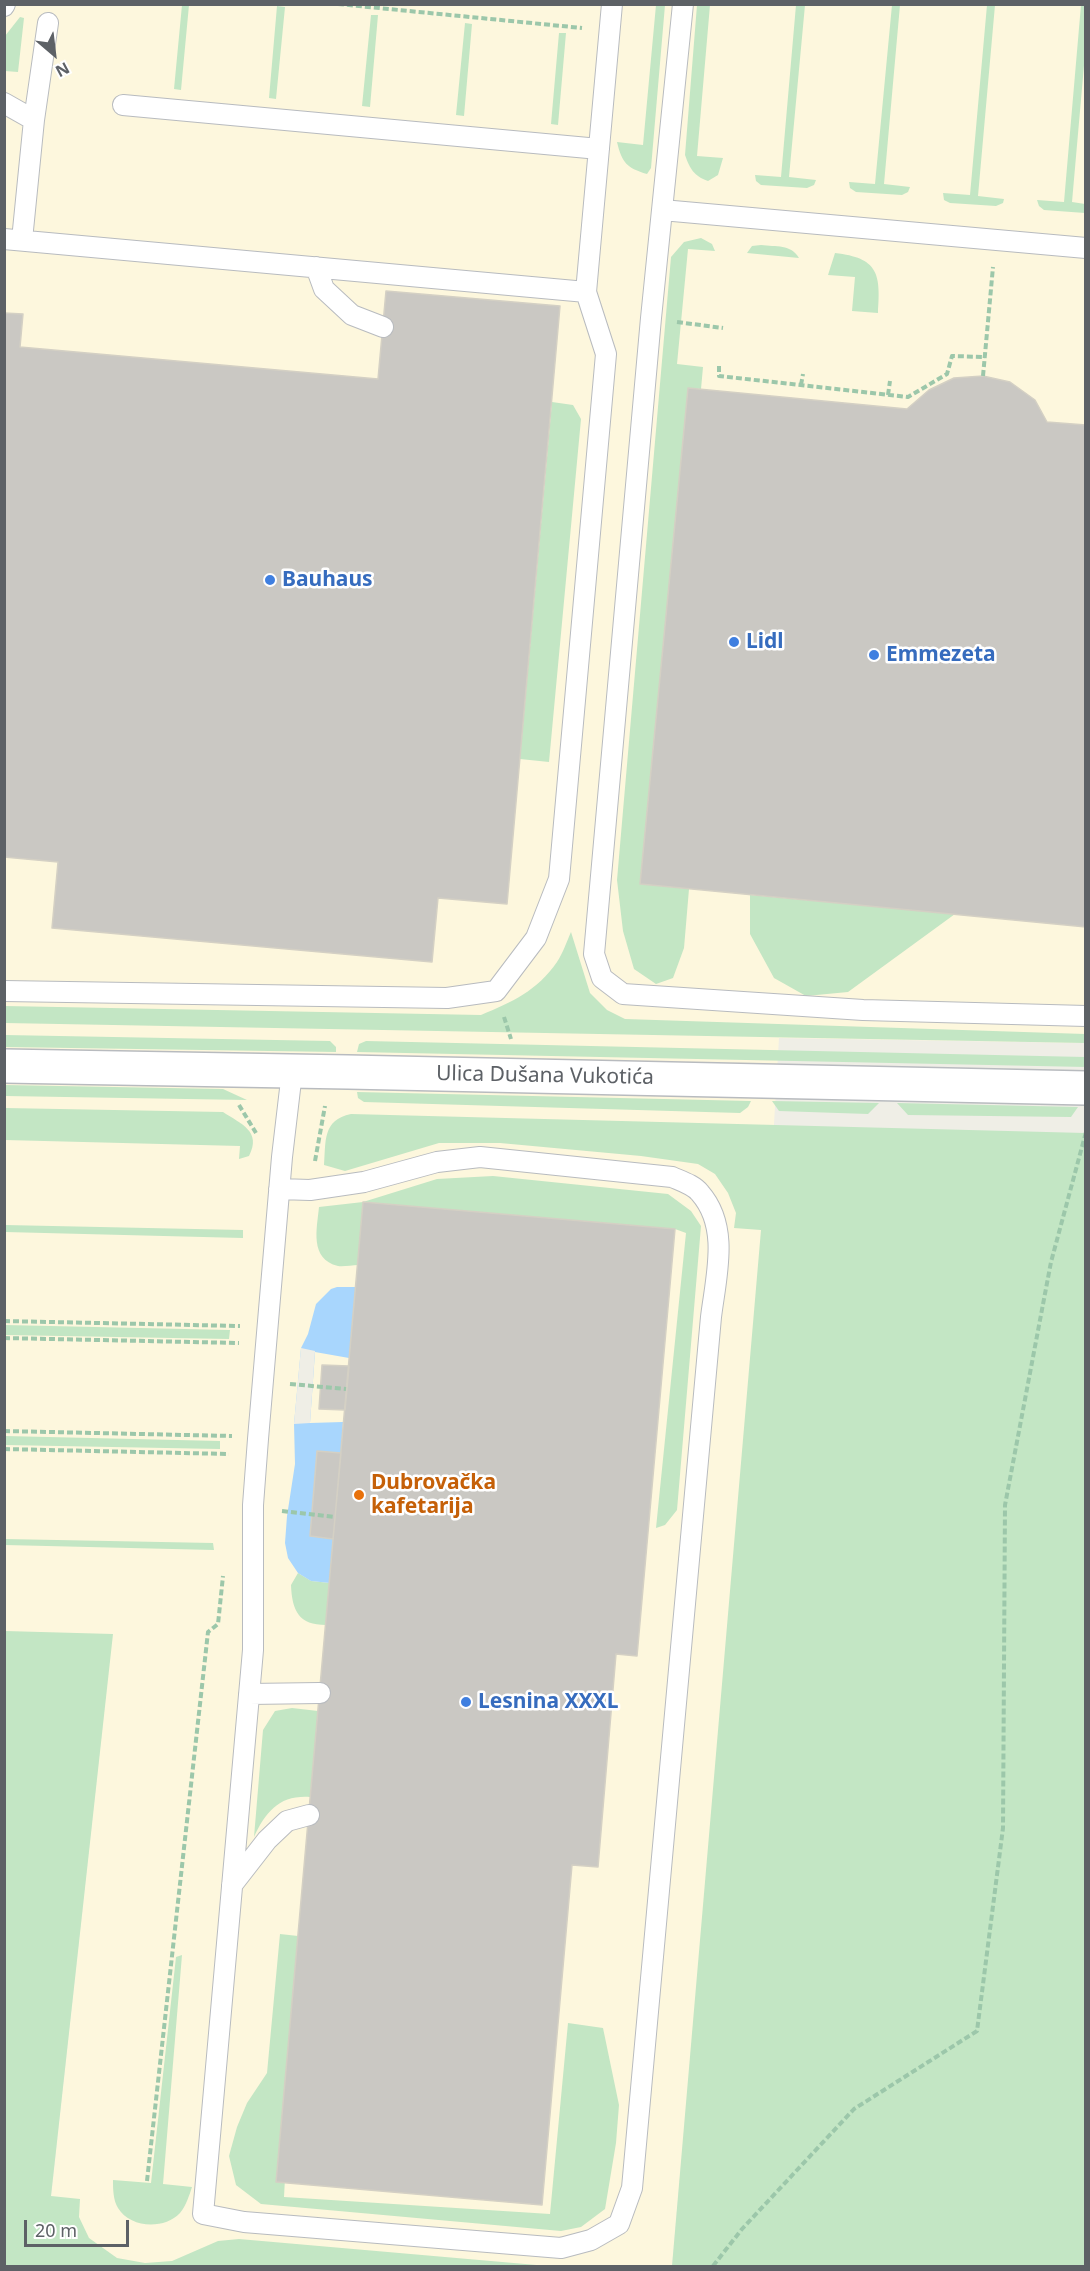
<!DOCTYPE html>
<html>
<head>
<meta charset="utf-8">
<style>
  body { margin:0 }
  #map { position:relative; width:1090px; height:2271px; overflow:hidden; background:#efeee6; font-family:"Noto Sans",sans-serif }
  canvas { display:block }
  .frame { position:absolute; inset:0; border:6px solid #5d6166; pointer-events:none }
  .north { position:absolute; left:24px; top:24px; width:60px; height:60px; -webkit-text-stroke:4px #fff; paint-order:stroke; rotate:152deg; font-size:16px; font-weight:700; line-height:24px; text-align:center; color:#5d6166 }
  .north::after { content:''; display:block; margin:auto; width:21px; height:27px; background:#5d6166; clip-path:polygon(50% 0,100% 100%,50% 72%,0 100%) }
  .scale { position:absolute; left:24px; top:2220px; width:105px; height:27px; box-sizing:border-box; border:3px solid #5d6166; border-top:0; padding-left:8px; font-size:18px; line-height:21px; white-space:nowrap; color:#5d6166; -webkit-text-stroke:4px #fff; paint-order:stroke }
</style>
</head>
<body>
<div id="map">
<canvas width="1090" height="2271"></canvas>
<div class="frame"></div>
<div class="north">N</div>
<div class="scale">20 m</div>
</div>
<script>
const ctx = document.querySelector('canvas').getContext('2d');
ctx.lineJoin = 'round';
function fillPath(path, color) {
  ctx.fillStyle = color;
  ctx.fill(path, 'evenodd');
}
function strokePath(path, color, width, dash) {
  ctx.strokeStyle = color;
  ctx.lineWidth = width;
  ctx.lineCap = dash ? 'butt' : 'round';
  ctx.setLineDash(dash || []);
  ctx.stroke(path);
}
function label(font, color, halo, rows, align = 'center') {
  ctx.font = font + ' "Noto Sans",sans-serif';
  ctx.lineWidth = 5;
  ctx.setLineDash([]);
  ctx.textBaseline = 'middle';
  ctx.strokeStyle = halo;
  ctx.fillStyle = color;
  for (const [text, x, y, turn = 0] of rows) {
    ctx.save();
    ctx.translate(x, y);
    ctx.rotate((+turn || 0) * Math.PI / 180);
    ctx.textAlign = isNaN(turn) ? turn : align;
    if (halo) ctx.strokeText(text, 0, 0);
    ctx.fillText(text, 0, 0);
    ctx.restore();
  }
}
const commercial = new Path2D(`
  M5,5H1085V1043L779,1038L774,1124L672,2266H420L145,2263L63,2266L51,2196L110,1658L5,1654Z`);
const green = new Path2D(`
  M182,5H189L181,90L174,89Z
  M656,5H665L651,168L647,174C627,168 622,163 617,142L643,145Z
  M697,5H710L697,156L723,158L718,175L708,181C694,176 690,169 685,155Z
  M796,5H805L789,177L816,180L814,185L807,188L761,185L756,181L755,175L781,177Z
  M892,5H900L884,184L910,187L908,192L902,195L856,192L850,188L849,182L875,184Z
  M987,5H995L978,196L1004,199L1003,203L996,206L950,203L944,200L943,193L970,195Z
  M1081,5H1085V54L1072,202L1085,204V213L1044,210L1039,206L1037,200L1064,202Z
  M277,6L285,7L276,99L269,98Z
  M371,15H378L370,107L362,106Z
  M20,17L24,18L18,72L5,71V36Z
  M465,23L472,24L464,116L456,115Z
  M559,33H566L558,125L551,124Z
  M701,238L712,244L715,251L688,249L677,364L703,367L701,389L688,388L640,884L689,889L684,948L673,978L656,984L634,969L623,931L617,880L671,257L684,242Z
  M761,245C776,247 791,244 799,258L747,253L752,246Z
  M835,253C878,258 881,273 878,313L852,311L855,277L828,275Z
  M552,402L573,405L581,419L549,762L520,759Z
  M750,895L955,914L848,992L806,996L774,978L750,934Z
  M571,932L590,993L607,1010L625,1019L1085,1034V1043L5,1023V1006L481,1015C512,1002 537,991 557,962C563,953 567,941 571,932Z
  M5,1035L330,1041L336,1047V1052L5,1047Z
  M366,1041L1085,1057L1086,1067L357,1052L359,1044Z
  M5,1085L223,1089L247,1100L5,1096Z
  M357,1092L751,1101L748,1107L740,1113L364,1102L358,1098Z
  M772,1101L879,1103L868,1114L779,1111Z
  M897,1103L1078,1107L1071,1117L908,1115Z
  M5,1108L223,1112C241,1124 262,1131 249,1156L239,1159L240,1146L5,1140Z
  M351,1114L1085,1133V2266H672L761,1230L734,1228L736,1213L728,1193L715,1174L698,1164L641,1156L500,1143H439L345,1171L324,1165C326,1142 322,1120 351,1114Z
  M493,1176L668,1194L691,1211L701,1226L677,1510L665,1525L656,1528L686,1233L675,1229L364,1202L358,1265C352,1265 343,1267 338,1266C309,1259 317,1228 319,1207L363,1202L437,1179Z
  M5,1225L243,1230V1238L5,1232Z
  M5,1325L230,1330L229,1339L5,1335Z
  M5,1436L220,1441V1449L5,1445Z
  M5,1539L213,1543L214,1550L5,1545Z
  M298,1573L311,1581L330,1583L326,1625C299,1625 292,1611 291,1585Z
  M5,1631L113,1634L51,2196L80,2199L79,2217L89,2238L117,2258L145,2263L172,2261L218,2241L239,2239L548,2266H5Z
  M292,1708L318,1711L310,1797C280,1795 266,1811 254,1837L263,1730L275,1711Z
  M280,1934L298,1936L284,2197L550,2214L568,2023L603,2028L619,2105L616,2143L605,2209L581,2227L561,2231L261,2204L236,2185L229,2156L237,2127L247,2103L267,2073Z
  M182,1955L163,2184L192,2187C189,2196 186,2206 180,2213C164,2230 130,2228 118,2208C113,2200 113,2188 113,2180L151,2183L176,1957Z`);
const water = new Path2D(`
  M337,1287H356L349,1358L315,1352L310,1423L343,1422L341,1453L310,1536L333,1539L330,1583L311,1581L298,1573L288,1558L285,1543L287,1516L295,1464L294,1424L301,1348L308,1334L316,1304L331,1289Z`);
const pier = new Path2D(`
  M301,1348L315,1351L310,1423L294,1424Z`);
const building = new Path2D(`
  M386,291L560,306L507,904L438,898L432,962L52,928L58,862L4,857V313L23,314L20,347L378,379Z
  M983,376L1010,382L1035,400L1047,422L1086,425V927L640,884L688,388L907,409L929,390L954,378Z
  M363,1202L675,1229L637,1656L616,1654L598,1867L572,1865L542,2205L276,2182Z
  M322,1365L349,1366L345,1410L319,1409Z
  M317,1451L341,1453L333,1539L310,1536Z`);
const path = new Path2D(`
  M338,4L582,28
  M677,322L723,328
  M719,366V376L908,397L947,374L952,356L985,357
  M983,376L993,267
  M801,385L803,374
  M888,395L890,381
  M504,1017L511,1039
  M239,1105L256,1133
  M315,1161L325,1106
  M4,1321L240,1326
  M4,1338L239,1343
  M290,1384L346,1389
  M4,1431L232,1436
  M4,1449L229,1454
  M282,1511L335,1517
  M147,2181L208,1632L218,1624L223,1576
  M713,2266L742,2229L854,2109L977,2031L1003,1828L1005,1505L1051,1262L1086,1132`);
const service = new Path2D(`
  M683,4L651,318L594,954L602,978L623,994L863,1010L1086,1016
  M4,6L5,4
  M4,103L34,120
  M123,105L599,149
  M662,210L1086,248
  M4,239L586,292
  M22,240L34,120L48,23
  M316,267L324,289L352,315L383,327
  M4,991L447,998L496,991L536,938L559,879L606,354L586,292L612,4
  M279,1189L310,1190L364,1182L437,1162L480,1157L672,1177C681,1181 694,1185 700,1193C730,1227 716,1276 711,1317L632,2188L619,2224L591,2240L561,2248L244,2222L203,2214L253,1650V1505L258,1439L282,1157L292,1072
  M249,1694L320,1693
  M232,1885L267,1840L287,1821L309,1815`);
const minor = new Path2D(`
  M4,1066L348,1072L1086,1088`);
const markers = [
  [270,580,6,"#3f7fe0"],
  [734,642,6,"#3f7fe0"],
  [874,655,6,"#3f7fe0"],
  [359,1495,6,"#e8710a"],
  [466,1702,6,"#3f7fe0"]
];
const shopNames = [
  ["Bauhaus",282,580],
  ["Lidl",746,642],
  ["Emmezeta",886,655],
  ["Lesnina XXXL",478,1702]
];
const streetNames = [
  ["Ulica Dušana Vukotića",545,1076,1]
];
const foodNames = [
  ["Dubrovačka",371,1483],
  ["kafetarija",371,1507]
];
fillPath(commercial, '#fdf7dd');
fillPath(green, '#c3e6c4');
fillPath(water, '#a8d6fd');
fillPath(pier, '#efeee6');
fillPath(building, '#cac8c3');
strokePath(building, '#d4d0c4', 1.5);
strokePath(service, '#b8bbbf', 22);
strokePath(minor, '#b8bbbf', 36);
strokePath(path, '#9cc7aa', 4, [6, 3]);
strokePath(service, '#fff', 20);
strokePath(minor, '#fff', 33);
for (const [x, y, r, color] of markers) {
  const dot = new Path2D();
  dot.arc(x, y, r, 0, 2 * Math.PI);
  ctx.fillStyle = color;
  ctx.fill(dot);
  strokePath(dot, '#fff', 2);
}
label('bold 21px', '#366cbe', '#fff', shopNames, 'left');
label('21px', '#5d6166', '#fff', streetNames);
label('bold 21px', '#c56008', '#fff', foodNames, 'left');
</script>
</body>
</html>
